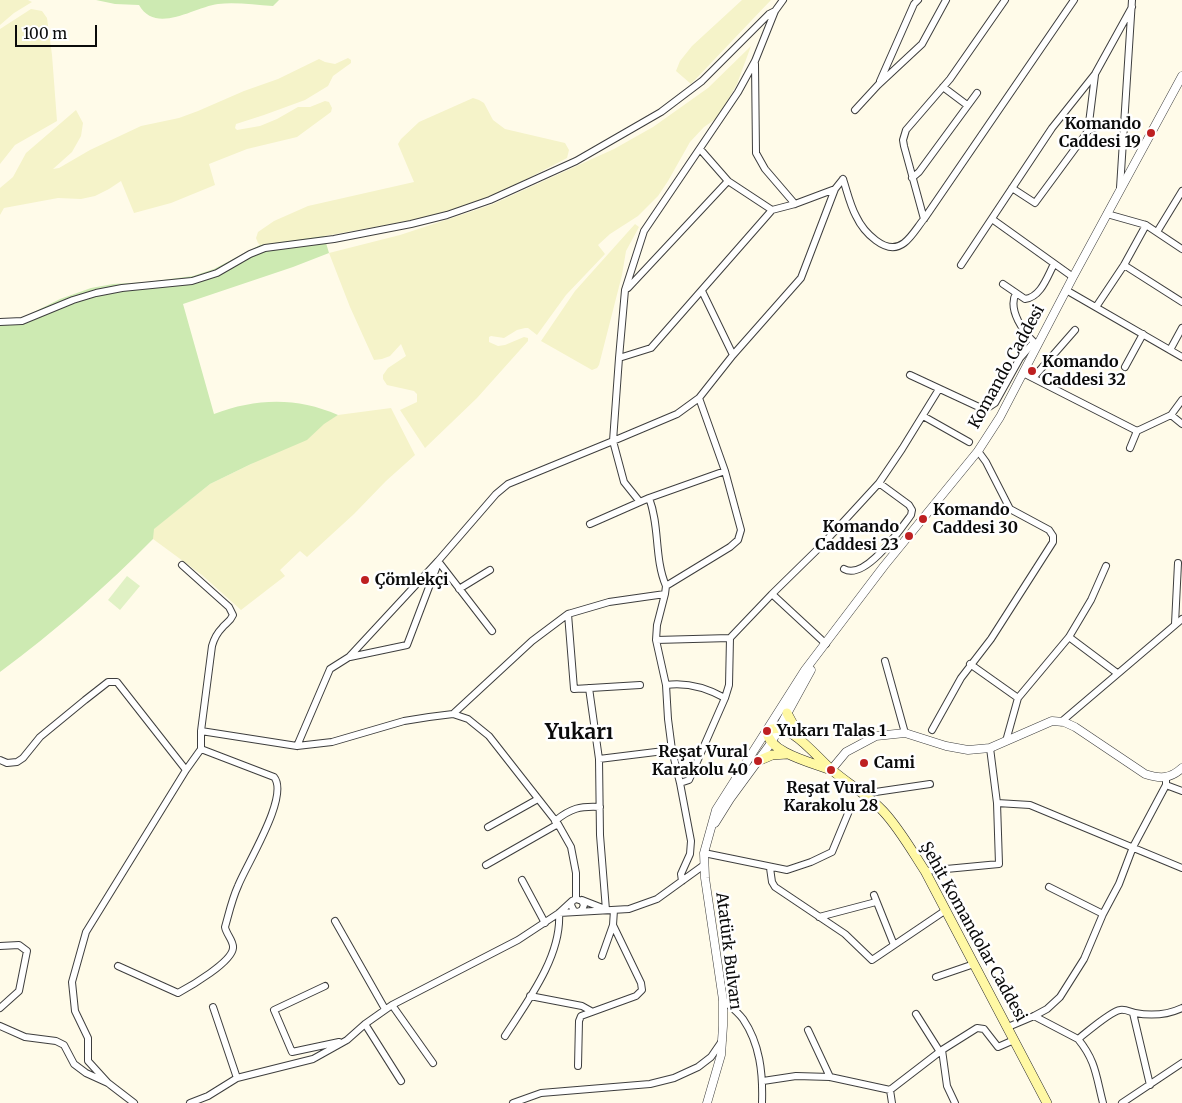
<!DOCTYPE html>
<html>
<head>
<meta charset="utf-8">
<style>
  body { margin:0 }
  #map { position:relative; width:1182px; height:1103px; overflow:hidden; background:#fffbe9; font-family:Merriweather,serif }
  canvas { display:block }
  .scale { position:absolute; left:15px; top:25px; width:82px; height:22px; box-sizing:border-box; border:2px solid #0b0b0b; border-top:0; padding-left:6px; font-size:15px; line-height:18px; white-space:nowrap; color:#0b0b0b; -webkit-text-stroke:4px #fff; paint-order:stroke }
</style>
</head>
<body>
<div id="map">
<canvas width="1182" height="1103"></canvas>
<div class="scale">100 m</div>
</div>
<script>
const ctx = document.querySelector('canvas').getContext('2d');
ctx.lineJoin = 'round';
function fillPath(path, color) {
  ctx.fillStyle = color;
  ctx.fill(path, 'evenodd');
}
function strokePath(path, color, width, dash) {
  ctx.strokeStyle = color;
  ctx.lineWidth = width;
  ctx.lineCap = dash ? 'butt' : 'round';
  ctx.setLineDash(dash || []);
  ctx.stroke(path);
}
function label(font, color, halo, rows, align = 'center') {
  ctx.font = font + ' Merriweather,serif';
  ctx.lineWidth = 5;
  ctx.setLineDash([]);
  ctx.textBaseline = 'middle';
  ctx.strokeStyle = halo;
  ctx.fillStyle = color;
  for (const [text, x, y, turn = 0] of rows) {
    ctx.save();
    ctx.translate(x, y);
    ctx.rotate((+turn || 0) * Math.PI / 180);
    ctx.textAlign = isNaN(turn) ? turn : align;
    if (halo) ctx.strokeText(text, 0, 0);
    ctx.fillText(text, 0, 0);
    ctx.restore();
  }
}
const farmland = new Path2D(`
  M0,0H28L32,2L14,13L0,25Z
  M742,0H771L691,84L676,71L680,61L692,46Z
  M31,9L42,11L47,18L52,55L57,121L15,145L0,164V29Z
  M751,46L737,84L724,107L717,118L704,127L690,142L668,181L658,196L638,216L610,234L598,245L605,254L566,295L537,335L528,328H525L517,330L504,338L491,336L489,337V342L498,346L505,345L524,337L528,338V341L477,398L425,448L400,410L417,402V394L414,391L387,385L383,379V375L388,368L406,356L401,344L390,356L382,359L374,360L350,307L329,253L400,235L470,212L493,204L614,149L653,127L708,88Z
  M348,58L351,60V63L333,76L328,86L305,100L264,115L236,124L235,128L237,130L260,126L277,119L298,107H310L325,101L329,102L332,108L331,112L297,137L247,149L209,164L215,185L171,203L134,213L121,181L109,189L95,196L81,199L58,198L4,208L0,215V188L13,177L26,153L76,110L83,123L81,136L72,152L53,169L59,168L90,150L141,126L179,118L198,111L244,91L278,79L319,59L325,62L335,64Z
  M473,98L479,100L484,103L493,120L505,129L565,143L569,150L567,158L496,195L441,215L314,238L260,245L258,243L256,238L258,232L274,221L308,206L414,182L398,144L401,139L419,122Z
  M635,224L639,227L626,251L622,275L599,365L597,368L592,370L541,341L575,291Z
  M391,408L415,455L386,481L354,514L307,557L300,551L280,570L285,576L241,610L202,575L153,539V529L210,484L251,464L338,415Z`);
const green = new Path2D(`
  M96,0H279L273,6C255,5 236,2 218,4C194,7 156,35 139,5L115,4Z
  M324,236L329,253L293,267L183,304L214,414C256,398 297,397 338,415L324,424L307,440L251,464L210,484L154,529L153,539C106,587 55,631 0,672V323L20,319L60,299L91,288L113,284L148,282L193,276L214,269L260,245Z`);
const pitch = new Path2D(`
  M127,576L140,586L120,610L108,600Z`);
const minor = new Path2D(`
  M755,64L756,153L765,169L795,204
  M880,81L914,4L918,0
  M943,87L967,105
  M855,110L878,85L922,44L946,0
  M1088,131L1104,123L1124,126
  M700,149L728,181L772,210
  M912,178L919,172L977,93
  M843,179C847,191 850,205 856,216C863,231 886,257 904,243C912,237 918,226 924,219L1074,0
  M1012,188L1035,203L1088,131L1095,75
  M1120,188L1132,0
  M1107,214L1146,225L1182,249
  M924,219L904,146L903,140L906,130L950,79L1005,0
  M992,219L1073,277
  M1157,232L1182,191
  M961,265L1052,128L1095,74L1132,7
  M1124,265L1182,302
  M1003,284L1025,299C1041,297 1047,277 1054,264
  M628,288L728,181
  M1066,290L1182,357
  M702,291L733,355
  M1016,293C1007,310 1024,333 1036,344
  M1096,307L1124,265L1146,225
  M0,322L22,321L73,300L96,293L122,288L192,281L217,273L250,254L265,248L334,239L411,224L447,215L490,200L576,161L661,112L702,81L769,14L775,11
  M1170,350L1182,328
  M619,358L625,290L644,231L738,92L755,61L775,11L783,0
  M1125,367L1143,334
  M1023,373L1137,431L1130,448
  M910,375L981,408L989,407L995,403L1020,358L1034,342
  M1033,378L1075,330
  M699,398L733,355L801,278L835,189L843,179
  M1171,415L1182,400
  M923,416L969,442
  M1137,431L1171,415L1182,424
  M725,471L699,398L677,414L613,441L619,358L651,348L772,210L795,204L835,189
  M879,483L902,449L939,389
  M649,498C660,526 654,558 666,586
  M590,524L649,498L725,471L741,530L738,540L730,547L666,586L665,594
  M438,561L492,631
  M182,565L229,607L233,615C230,622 226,623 222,628C217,633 214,639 212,646L201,731V749L186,770
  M459,589L490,570
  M772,594L822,545L879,483L909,505L912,510L911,515C900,530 865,581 844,569
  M568,614L609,602L665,594L657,625L656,640L666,685L668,719L672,750L680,783L691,841L690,854L681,874L682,881
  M1175,624L1178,563
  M1069,637L1117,673
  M656,640L730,638L772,594L826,644
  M350,657L407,645L437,566
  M885,661L905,733
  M970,664L1018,698
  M666,685C687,682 707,688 725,698
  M589,688L599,759L600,835L606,910
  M453,714L532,641L568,614L574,689L640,685
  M1061,722L1182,619
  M932,730L961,678L991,639L1053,542V536L1049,530L1010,509L986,462L978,451
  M201,731L297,746L332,742L404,721L429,717L453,714L468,719L489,736L558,824L571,847L576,873V899L572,901L571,905L574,911L578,912L582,910L584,905L582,901L576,899
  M1006,741L1018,698L1069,637L1091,600L1106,566
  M297,746L330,669L349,657L438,561L496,494L508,484L613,441L624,482L640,502
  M599,759L672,750
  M0,760L7,763L17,762L23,758L40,737L85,700L108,682H117L186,770L86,932L72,982L75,1011L88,1038V1061L108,1083
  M680,783L689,780L725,698L729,685L730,638
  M1166,785L1182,791
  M862,794L930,784
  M997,803L1030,805L1182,868
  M555,821C571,808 580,806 600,807
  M488,827L538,799
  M704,853L787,870L811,862L832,852L849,811
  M486,865L558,824
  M770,868L772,882L775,887L845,934L872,960L946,910
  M925,871L999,864L997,803L990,748
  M522,880L545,923
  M1049,887L1103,914
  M874,895L894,945
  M582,900L605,909
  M559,913L629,909L657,899L704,865
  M819,917L876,902
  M335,921L385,1009
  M0,946L19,945L27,951L19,991L0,1008
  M602,956L613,925
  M118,966L178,993C191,986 232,962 233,948C234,941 226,934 225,927C229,913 232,899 238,886C246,865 290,796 274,777L201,749
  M936,977L974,964
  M325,986L274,1010L292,1052L339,1042
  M530,996L582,1006L591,1011
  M723,1000C730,1006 738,1012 743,1019C760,1044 763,1073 762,1103
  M392,1005L433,1063
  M213,1007L237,1078
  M1133,1013L1150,1085
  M916,1014L940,1052
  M1034,1016L1078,1039C1086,1033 1111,1011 1120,1010C1126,1009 1130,1012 1135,1013C1151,1016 1167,1015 1182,1008
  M365,1024L401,1081
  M0,1026L25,1037L56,1041L64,1045L74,1064L86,1073L108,1083L134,1103
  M1008,1027L1034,1016L1047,1009L1060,997L1084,959L1103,914L1119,884L1133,847L1166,785V778
  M808,1030L830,1077
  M505,1036C527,1002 562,956 559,913
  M1078,1039C1096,1061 1096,1076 1103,1103
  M942,1050L947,1086L955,1103
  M578,1066L579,1021L581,1016L636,996L642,990L641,983L613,925L614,910
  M763,1081L796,1076L830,1077L890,1090L942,1050L977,1028L984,1029L998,1047L1014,1040
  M890,1090L892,1103
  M190,1103L208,1096L237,1078L313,1059L347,1040L365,1024L392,1005L518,940L559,913L572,901
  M513,1103L541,1093L650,1084L674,1078L698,1067L711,1057L722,1041
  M1122,1103L1182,1063`);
const tertiary = new Path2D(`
  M831,770L846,752L876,736L905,733L946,746L968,750L990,748L1052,721L1064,722L1075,727L1145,774C1160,779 1170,779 1182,768
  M715,823L730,799L771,743L811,670
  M707,1103L721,1055L723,1026V1000L705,878L704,853L716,810L805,670L884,566L978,451L1000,417L1073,277L1182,76`);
const secondary = new Path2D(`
  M787,713L801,739
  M758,761L772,755L787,754
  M831,770C814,763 768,753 767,731C788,718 817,758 832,770C848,784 868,795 883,811C899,828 912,851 925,871L1047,1103`);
const markers = [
  [1151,133,5,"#be2021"],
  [1032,371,5,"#be2021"],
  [923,519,5,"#be2021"],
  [909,536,5,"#be2021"],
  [365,580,5,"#be2021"],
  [767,731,5,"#be2021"],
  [758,761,5,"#be2021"],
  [864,763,5,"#be2021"],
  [831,770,5,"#be2021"]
];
const poiNames = [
  ["Komando",1141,124,"right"],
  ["Caddesi 19",1141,142,"right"],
  ["Komando",1042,362],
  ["Caddesi 32",1042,380],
  ["Komando",933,510],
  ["Caddesi 30",933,528],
  ["Komando",899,527,"right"],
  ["Caddesi 23",899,545,"right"],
  ["Çömlekçi",375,580],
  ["Yukarı Talas 1",777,731],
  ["Reşat Vural",748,752,"right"],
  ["Karakolu 40",748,770,"right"],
  ["Cami",874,763],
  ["Reşat Vural",831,788,"center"],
  ["Karakolu 28",831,806,"center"]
];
const streetNames = [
  ["Komando Caddesi",1007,367,-61],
  ["Şehit Komandolar Caddesi",973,932,61],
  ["Atatürk Bulvarı",728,951,83]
];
const districtNames = [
  ["Yukarı",579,733]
];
fillPath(farmland, '#f5f3c9');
fillPath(green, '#cdeab2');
fillPath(pitch, '#e0f1c4');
strokePath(minor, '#3e3e3e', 8);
strokePath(tertiary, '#3e3e3e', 9);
strokePath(secondary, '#2d2d2d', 10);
strokePath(minor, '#fff', 6);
strokePath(tertiary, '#fff', 8);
strokePath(secondary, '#fff8a4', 9);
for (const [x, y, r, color] of markers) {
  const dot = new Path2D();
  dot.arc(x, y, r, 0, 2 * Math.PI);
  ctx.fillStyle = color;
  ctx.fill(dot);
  strokePath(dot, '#fff', 2);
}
label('bold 16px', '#0b0b0b', '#fff', poiNames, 'left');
label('16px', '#0b0b0b', '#fff', streetNames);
label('bold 21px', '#0b0b0b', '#fff', districtNames);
</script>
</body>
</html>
